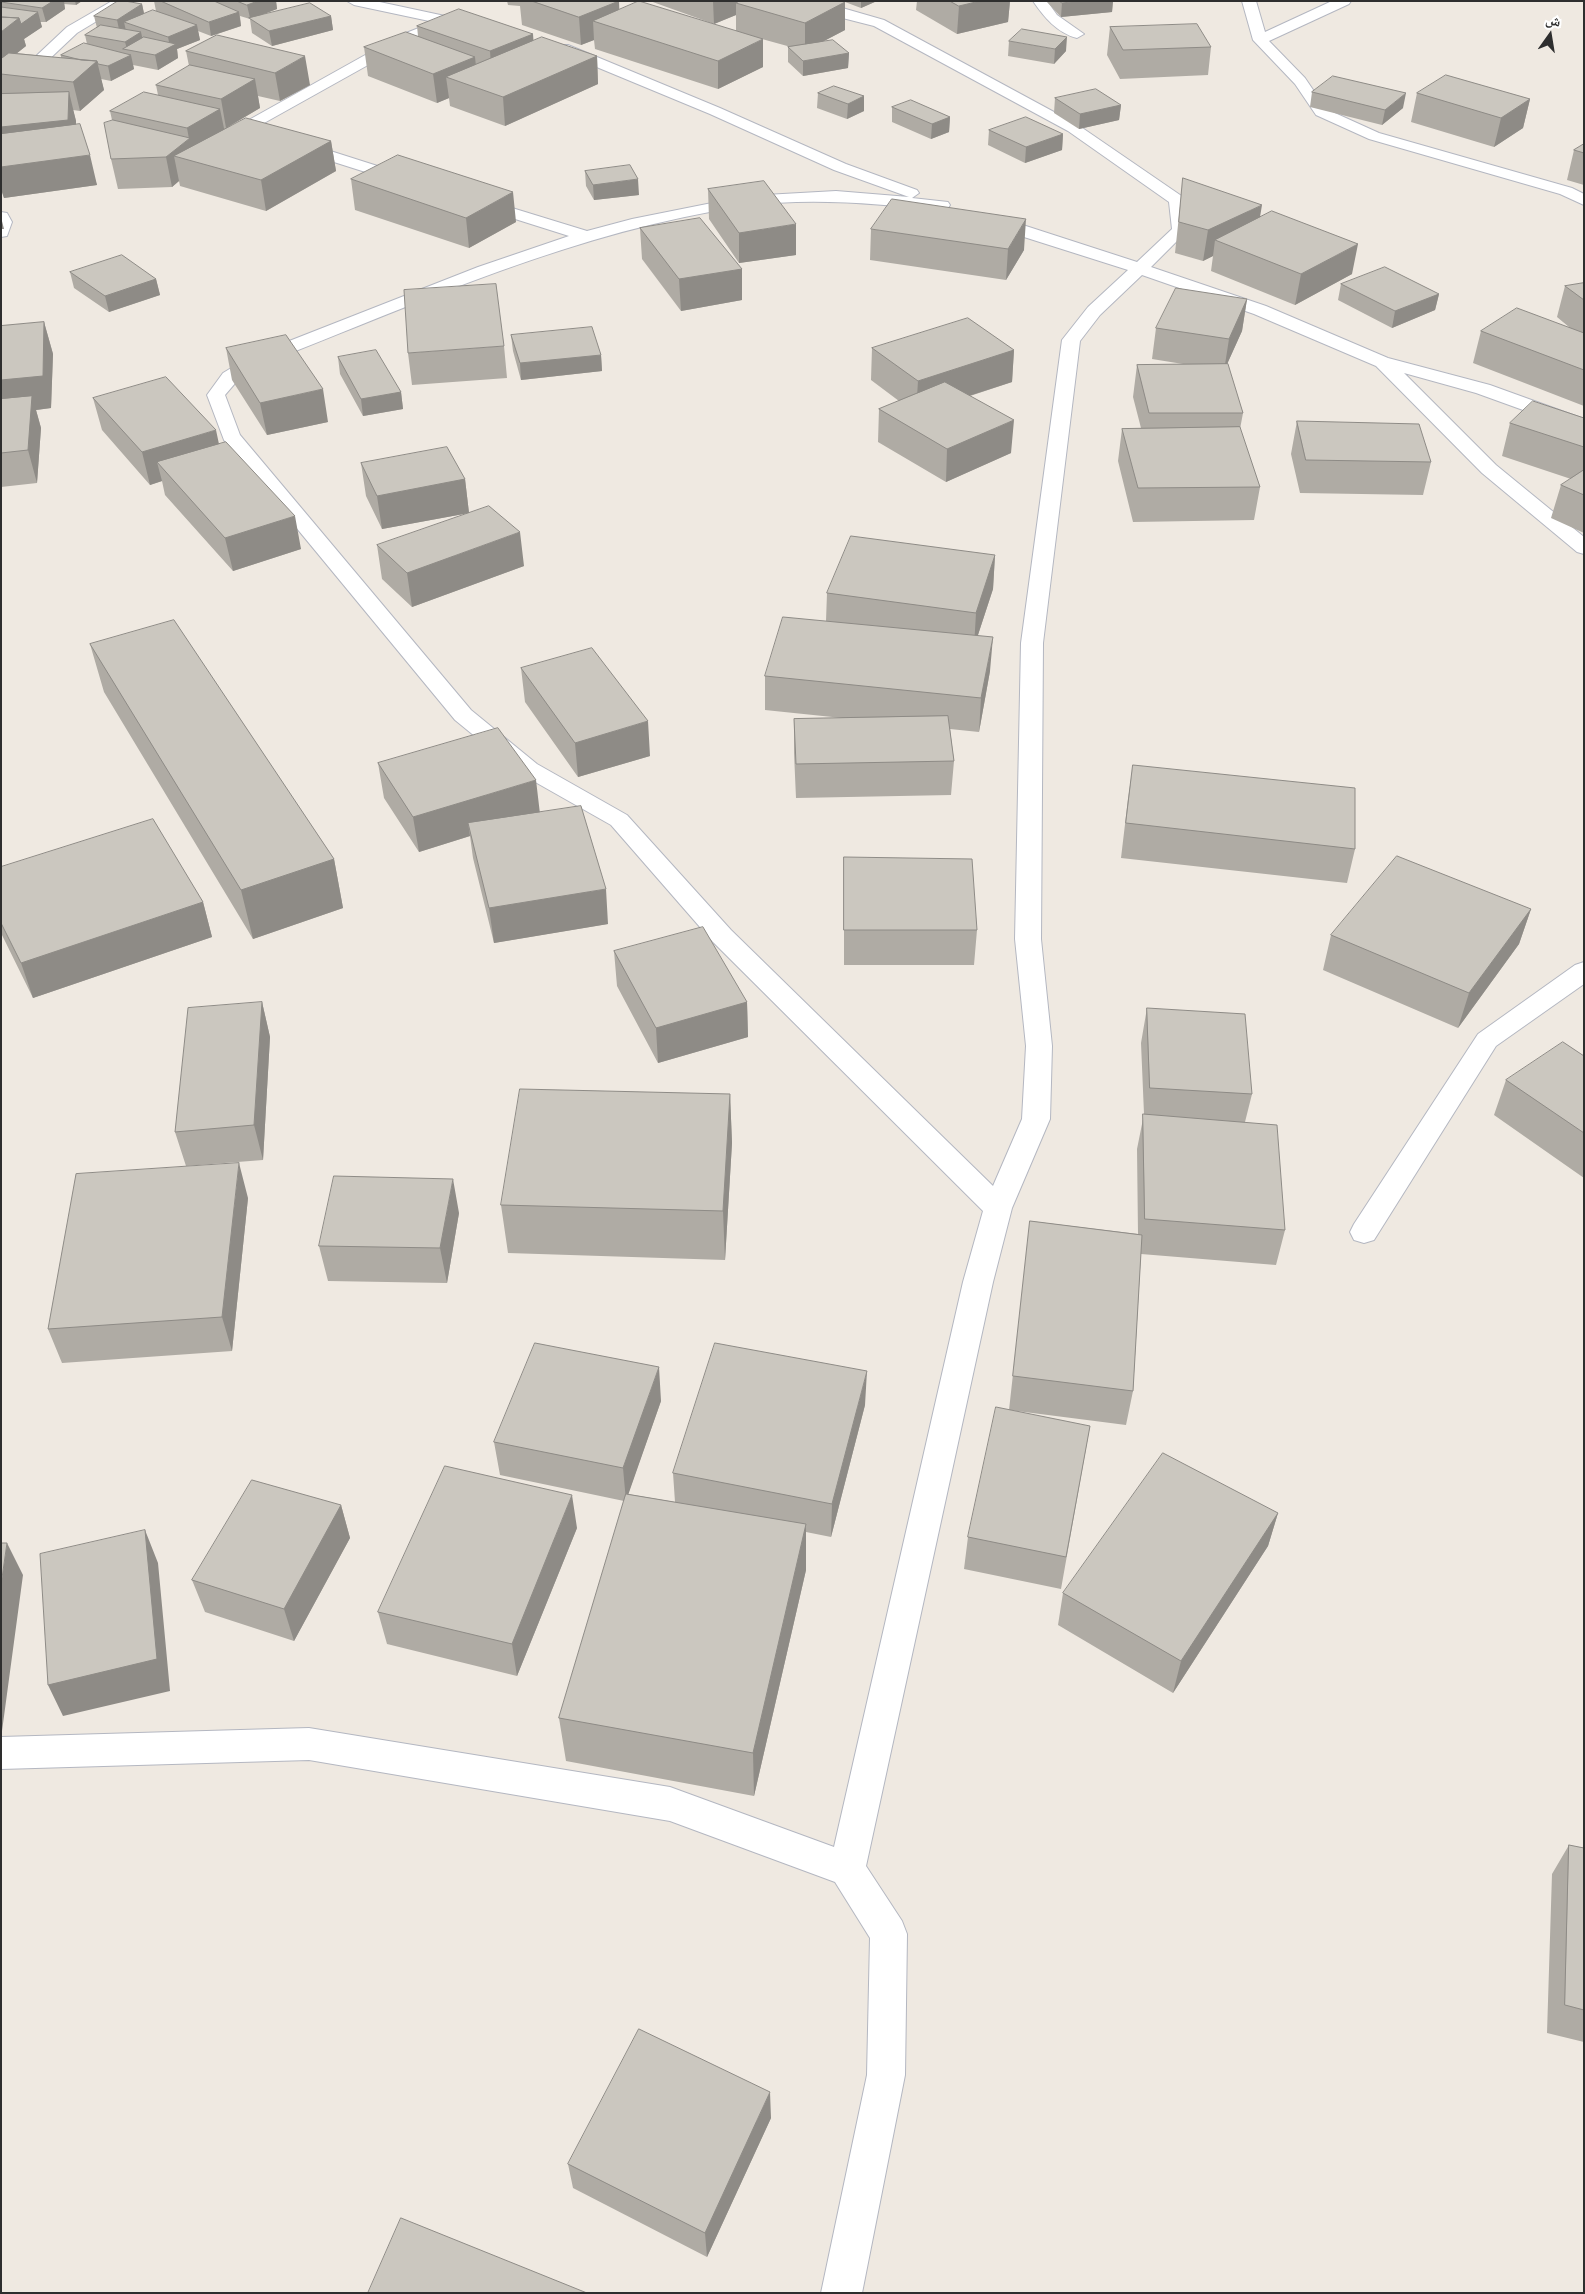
<!DOCTYPE html>
<html>
<head>
<meta charset="utf-8">
<style>
  body { margin:0 }
  #map { position:relative; width:1585px; height:2294px; overflow:hidden; background:#efe9e1; font-family:"IBM Plex Sans","Noto Naskh Arabic",sans-serif }
  canvas { display:block }
  .frame { position:absolute; inset:0; border:2px solid #2e2e2e; pointer-events:none }
  .north { position:absolute; left:1525px; top:10px; width:50px; height:50px; -webkit-text-stroke:4px #fff; paint-order:stroke; rotate:13deg; font-size:14px; font-weight:700; line-height:20px; text-align:center; color:#2e2e2e }
  .north::after { content:''; display:block; margin:auto; width:18px; height:22px; background:#2e2e2e; clip-path:polygon(50% 0,100% 100%,50% 72%,0 100%) }
</style>
</head>
<body>
<div id="map">
<canvas width="1585" height="2294"></canvas>
<div class="frame"></div>
<div class="north">ش</div>
</div>
<script>
const ctx = document.querySelector('canvas').getContext('2d');
ctx.lineJoin = 'round';
function strokePath(path, color, width, dash) {
  ctx.strokeStyle = color;
  ctx.lineWidth = width;
  ctx.lineCap = dash ? 'butt' : 'round';
  ctx.setLineDash(dash || []);
  ctx.stroke(path);
}
function fillPath(path, color) {
  ctx.fillStyle = color;
  ctx.fill(path, 'evenodd');
}
const minor = new Path2D(`
  M112,1H130L77,33L6,100L1,101V89L67,27Z
  M347,1H375L473,22L480,26L473,30L451,26L411,41L248,132L232,146H220L218,143L238,126L401,35L434,22L354,5Z
  M798,1H818L884,20L1078,125L1183,197L1185,200L1188,230L1151,267L1266,306L1388,358L1490,385L1584,419V432L1476,393L1404,373L1496,465L1584,537V554L1577,552L1482,473L1376,366L1254,314L1142,275L1100,315L1080,341L1043,643L1041,939L1052,1046L1050,1119L1012,1208L993,1282L866,1866L902,1921L907,1934L905,2075L862,2293H821L867,2075L870,1938L835,1882L670,1821L309,1760L1,1769V1737L309,1728L670,1787L834,1847L963,1282L983,1211L713,942L611,825L521,774L455,720L224,440L207,395L223,373L251,356L478,267L569,236L474,206L472,203L474,200H486L587,231L632,219L747,196L836,191L909,197L834,170L710,114L558,51L556,48L558,45H568L720,108L846,164L917,190L919,193L912,198L948,202L950,205L948,208L942,210C877,204 811,197 746,206C578,230 421,302 263,364L237,381L225,395L240,435L471,710L537,764L627,815L731,930L993,1186L1022,1119L1026,1046L1015,939L1021,643L1062,340L1088,307L1128,270L983,224L981,220L983,216H995L1137,262L1172,229L1169,202L1068,131L874,26L819,12Z
  M1033,1H1047L1057,15L1084,34L1077,38C1057,33 1044,17 1033,1Z
  M1242,1H1256L1265,32L1332,1H1351L1349,4L1269,41L1305,78L1326,109L1379,133L1572,188L1584,194V205L1560,194L1369,139L1316,115L1295,84L1253,40Z
  M299,141L412,177L414,180L412,183H400L293,149L291,146L293,143Z
  M1,212L7,213L12,222L7,236L1,237Z
  M1584,962V984L1496,1046L1374,1240L1364,1243L1354,1240L1350,1232L1354,1224L1478,1034L1575,965Z`);
const wall = new Path2D(`
  M1,1H82L76,5L64,4L65,9L46,22H40L42,27L24,39L26,46L17,53L61,58V55L87,44L85,35L97,28L94,16L142,4L144,14L156,11L154,1H276L277,9L261,15L331,16L333,30L272,46L252,33L250,19L240,16L241,26L211,36L198,31L200,40L177,49L178,58L158,70L133,65L134,69L111,81L101,79L104,90L80,111L73,110L76,121V124L97,185L4,198L1,189Z
  M507,1H619V10L736,31V15L714,24L650,1H877L861,8L845,2V30L822,42L849,53L848,68L803,76L788,62V47H791L751,36L763,67L718,89L595,49L594,40L581,45L522,25L520,6L508,5Z
  M917,1H1010L1008,22L957,34L916,10Z
  M1046,1H1113L1112,12L1061,17Z
  M417,26L533,34V41L597,56L598,84L505,126L450,106L449,98L437,103L368,76L364,47L418,36Z
  M1110,27L1211,47L1208,75L1120,79L1107,55Z
  M217,35L310,85L280,101L258,96L260,108L230,126L331,141L336,171L266,211L180,186L179,181L172,187L118,189L111,159L112,120L110,111L158,95L156,85L189,66L186,51Z
  M1009,41L1066,51L1054,64L1008,56Z
  M1312,92L1403,108L1382,125L1310,107Z
  M818,93L864,96V111L847,119L817,108Z
  M1417,93L1530,99L1523,128L1494,147L1411,122Z
  M1055,98L1121,105L1119,120L1079,129L1054,113Z
  M892,107L950,117L949,132L931,139L892,122Z
  M989,130L1063,134L1062,150L1025,163L988,145Z
  M1584,144V185L1567,180L1574,150Z
  M585,171L639,195L594,200L586,186Z
  M1183,178L1260,217L1352,274L1295,305L1211,271L1213,256L1203,261L1175,253Z
  M351,179L516,222L469,248L355,210Z
  M708,189L796,255L739,263L709,219Z
  M640,228L742,269V300L681,311L642,259Z
  M871,229L1024,250L1006,280L870,260Z
  M70,272L156,279L160,295L109,312L74,288Z
  M1584,283V406L1473,363L1481,331L1569,327L1557,317L1565,286Z
  M1341,284L1439,294L1435,310L1392,328L1338,300Z
  M1247,299L1242,331L1227,364L1243,413L1240,429L1260,487L1254,520L1133,522L1118,461L1122,429L1141,428L1133,397L1137,365L1183,364L1152,359L1156,328Z
  M44,322L53,354L51,408L36,410L41,428L37,483L1,487V326Z
  M511,335L601,355L602,371L521,380L513,351Z
  M504,346L507,378L412,385L408,353Z
  M226,348L328,422L267,435L232,380Z
  M872,348L1014,350L1012,382L970,396L1011,453L946,482L878,442L879,409L899,401L871,380Z
  M338,357L401,392L403,409L363,416L340,374Z
  M93,398L219,444L301,549L233,571L165,495L162,481L150,485L102,430Z
  M1584,418V533L1551,518L1561,485L1571,479L1502,456L1510,423Z
  M1297,421L1431,462L1423,495L1300,493L1291,454Z
  M361,463L465,479L469,513L382,529L366,496Z
  M377,545L524,566L412,607L382,579Z
  M995,555L993,589L978,635L990,671L979,732L950,729L954,761L951,795L796,798L794,753V719L842,718L765,710V676L826,621L827,593Z
  M90,644L334,859L343,908L253,939L104,692Z
  M521,668L650,756L578,777L525,702Z
  M378,763L540,812L608,924L494,943L473,858L470,836L419,852L384,798Z
  M1133,765L1355,849L1347,883L1121,858L1128,799Z
  M844,857L977,930L974,965H844Z
  M1,867L203,902L212,937L33,998L1,933Z
  M1531,909L1519,944L1458,1028L1323,970L1331,935Z
  M614,951L747,1002L748,1037L658,1063L617,986Z
  M262,1002L270,1037L263,1160L186,1166L175,1132Z
  M1147,1008L1252,1094L1245,1122L1285,1230L1276,1265L1141,1254L1133,1391L1126,1425L1009,1410L1030,1221L1138,1234L1137,1149L1144,1114L1141,1043Z
  M1584,1056V1178L1494,1115L1506,1080Z
  M730,1094L732,1143L725,1260L508,1253L501,1205Z
  M248,1198L232,1351L62,1363L48,1329Z
  M459,1213L447,1283L328,1281L319,1246Z
  M661,1401L628,1494L675,1502L673,1473L865,1405L831,1537L806,1532V1570L754,1796L566,1761L559,1718L624,1501L500,1475L494,1442Z
  M1090,1426L1061,1589L964,1569L968,1537Z
  M341,1505L350,1538L294,1641L205,1612L192,1580Z
  M1278,1513L1268,1546L1173,1693L1058,1625L1063,1593Z
  M577,1528L517,1676L387,1644L378,1612Z
  M1569,1845L1584,1848V2042L1547,2033L1552,1874Z
  M771,2118L707,2257L573,2188L568,2164Z`);
const shadedWall = new Path2D(`
  M53,1H64L65,9L46,22L42,8Z
  M75,1H82L76,5Z
  M258,1H276L277,9L251,19L250,18L247,5Z
  M619,1L620,29L593,21L594,40L581,45L579,17Z
  M713,1H761L736,3V15L714,24Z
  M861,1H877L861,8Z
  M980,1H1010L1008,22L957,34L959,6Z
  M1080,1H1113L1112,12L1061,17L1062,3Z
  M845,2V30L805,51V23Z
  M142,4L145,18L124,22L126,31L120,34L117,20Z
  M38,12L42,27L24,39L26,46L1,66V32L19,18Z
  M239,12L241,26L211,36L209,22Z
  M331,16L333,30L272,46L269,31Z
  M197,25L200,40L177,49L178,58L158,70L155,55L170,47L168,37Z
  M141,32L144,46L127,49L125,42Z
  M533,34L535,62L492,80L490,51Z
  M1067,37L1066,51L1054,64L1055,49Z
  M763,39V67L718,89V61Z
  M849,53L848,68L803,76V61Z
  M131,55L134,69L111,81L108,66Z
  M305,56L310,85L280,101L275,73Z
  M597,56L598,84L505,126L503,97Z
  M475,57L478,86L446,77L449,98L437,103L433,74Z
  M97,61L104,90L80,111L73,82Z
  M255,79L260,108L226,128L221,99Z
  M69,92L76,121L75,150L1,158V127Z
  M1406,93L1403,108L1382,125L1385,110Z
  M864,96V111L847,119L848,104Z
  M1530,99L1523,128L1494,147L1501,118Z
  M1121,105L1119,120L1079,129L1080,114Z
  M220,109L226,138L174,156L179,181L172,187L166,157L189,139L187,128Z
  M950,117L949,132L931,139L932,124Z
  M1063,134L1062,150L1025,163L1026,147Z
  M331,141L336,171L266,211L261,180Z
  M90,155L97,185L4,198L1,189V167Z
  M638,179L639,195L594,200L593,185Z
  M513,192L516,222L469,248L466,218Z
  M1262,205L1257,235L1215,240L1213,256L1203,261L1208,230Z
  M1,217L4,229H1Z
  M1026,219L1024,250L1006,280L1008,249Z
  M796,224V255L739,263V233Z
  M1358,244L1352,274L1295,305L1301,274Z
  M742,269V300L681,311L679,279Z
  M156,279L160,295L109,312L105,296Z
  M1439,294L1435,310L1392,328L1395,311Z
  M1247,299L1242,331L1224,371L1229,339Z
  M44,322L53,354L51,408L36,410L41,428L37,483L28,450L1,413V380Z
  M1014,350L1012,382L916,413L918,381Z
  M601,355L602,371L521,380L520,363Z
  M323,389L328,422L267,435L260,403Z
  M401,392L403,409L363,416L361,399Z
  M1014,420L1011,453L946,482L947,449Z
  M216,430L223,463L157,462L162,481L150,485L142,452Z
  M465,479L469,513L382,529L377,496Z
  M295,516L301,549L233,571L225,538Z
  M520,532L524,566L412,607L407,573Z
  M995,555L993,589L974,647L976,613Z
  M993,637L990,671L979,732L981,698Z
  M648,721L650,756L578,777L575,743Z
  M536,780L540,814L468,823L470,836L419,852L413,817Z
  M334,859L343,908L253,939L241,890Z
  M606,889L608,924L494,943L489,908Z
  M203,902L212,937L33,998L21,963Z
  M1531,909L1519,944L1458,1028L1469,993Z
  M262,1002L270,1037L263,1160L254,1125Z
  M747,1002L748,1037L658,1063L656,1028Z
  M730,1094L732,1143L725,1260L723,1211Z
  M239,1163L248,1198L232,1351L222,1317Z
  M453,1179L459,1213L447,1283L440,1248Z
  M659,1367L661,1401L626,1501L623,1468Z
  M867,1371L865,1405L831,1537L832,1504Z
  M572,1495L577,1528L517,1676L512,1644Z
  M341,1505L350,1538L294,1641L284,1609Z
  M1278,1513L1268,1546L1173,1693L1181,1661Z
  M806,1524V1570L754,1796L753,1753Z
  M145,1530L158,1563L170,1691L63,1716L48,1685Z
  M7,1543L23,1575L2,1731L1,1729V1585Z
  M770,2092L771,2118L707,2257L705,2233Z`);
const building = new Path2D(`
  M1,1H53L42,8L1,2Z
  M118,1H125L142,4L117,20L94,16Z
  M161,1H214L239,12L209,22Z
  M237,1H258L247,5Z
  M532,1H619L579,17Z
  M639,1L763,39L718,61L593,21Z
  M740,1H843L845,2L805,23L736,3Z
  M950,1H980L959,6Z
  M1060,1H1080L1062,3Z
  M310,3L331,16L269,31L249,18Z
  M1,7L38,12L21,24L19,18L1,17Z
  M459,9L533,34L490,51L417,26Z
  M153,10L197,25L168,37L124,22Z
  M1,17L19,18L1,32Z
  M1197,24L1211,47L1123,50L1110,27Z
  M101,25L141,32L125,42L85,35Z
  M1022,29L1067,37L1055,49L1009,41Z
  M406,32L475,57L433,74L364,47Z
  M217,35L305,56L275,73L186,51Z
  M144,37L176,44L155,55L123,49Z
  M542,37L597,56L503,97L446,77Z
  M833,40L849,53L803,61L788,47Z
  M84,43L131,55L108,66L98,64L97,61L81,60L61,55Z
  M9,53L97,61L73,82L1,74V59Z
  M190,65L255,79L221,99L156,85Z
  M1446,75L1530,99L1501,118L1417,93Z
  M1333,76L1406,93L1385,110L1312,92Z
  M834,86L864,96L848,104L818,93Z
  M1096,89L1121,105L1080,114L1055,98Z
  M69,92L68,120L1,127V94Z
  M144,92L220,109L187,128L110,111Z
  M911,100L950,117L932,124L892,107Z
  M1026,117L1063,134L1026,147L989,130Z
  M246,118L331,141L261,180L174,156Z
  M113,120L190,138L166,157L111,159L104,123Z
  M80,124L90,155L1,167V134Z
  M1584,144V153L1574,150Z
  M398,155L513,192L466,218L351,179Z
  M630,165L638,179L593,185L585,171Z
  M1183,178L1262,205L1208,230L1179,222Z
  M764,181L796,224L739,233L708,189Z
  M892,199L1026,219L1008,249L871,229Z
  M1272,211L1358,244L1301,274L1215,240Z
  M700,218L742,269L679,279L640,228Z
  M122,255L156,279L105,296L70,272Z
  M1385,267L1439,294L1395,311L1341,284Z
  M1584,283V300L1565,286Z
  M496,284L504,346L408,353L404,290Z
  M1176,288L1247,299L1229,339L1156,328Z
  M1517,308L1584,333V370L1481,331Z
  M968,318L1014,350L918,381L872,348Z
  M44,322L43,376L1,380V326Z
  M592,327L601,355L520,363L511,335Z
  M286,335L323,389L260,403L226,348Z
  M376,350L401,392L361,399L338,357Z
  M1228,364L1243,413H1149L1137,365Z
  M166,377L216,430L142,452L93,398Z
  M945,382L1014,420L947,449L879,409Z
  M32,396L28,450L1,453V399Z
  M1533,401L1584,418V447L1510,423Z
  M1297,421L1419,424L1431,462L1306,460Z
  M1240,427L1260,487L1138,488L1122,429Z
  M226,442L295,516L225,538L157,462Z
  M447,447L465,479L377,496L361,463Z
  M1584,470V495L1561,485Z
  M489,506L520,532L407,573L377,545Z
  M851,536L995,555L976,613L827,593Z
  M783,617L993,637L981,698L765,676Z
  M174,620L334,859L241,890L90,644Z
  M592,648L648,721L575,743L521,668Z
  M948,716L954,761L796,764L794,719Z
  M498,728L536,780L413,817L378,763Z
  M1133,765L1355,788V849L1126,823Z
  M581,806L606,889L489,908L468,823Z
  M153,819L203,902L21,963L1,923V867Z
  M1397,856L1531,909L1469,993L1331,935Z
  M844,857L972,859L977,930H844Z
  M703,927L747,1002L656,1028L614,951Z
  M262,1002L254,1125L175,1132L188,1008Z
  M1147,1008L1245,1014L1252,1094L1150,1088Z
  M1563,1042L1584,1056V1133L1506,1080Z
  M520,1089L730,1094L723,1211L501,1205Z
  M1143,1114L1277,1125L1285,1230L1145,1219Z
  M239,1163L222,1317L48,1329L76,1174Z
  M334,1176L453,1179L440,1248L319,1246Z
  M1030,1221L1142,1235L1133,1391L1013,1376Z
  M535,1343L659,1367L623,1468L494,1442Z
  M715,1343L867,1371L832,1504L673,1473Z
  M996,1407L1090,1426L1066,1557L968,1537Z
  M1163,1453L1278,1513L1181,1661L1063,1593Z
  M445,1466L572,1495L512,1644L378,1612Z
  M252,1480L341,1505L284,1609L192,1580Z
  M626,1494L806,1524L753,1753L559,1718Z
  M145,1530L157,1659L48,1685L40,1554Z
  M1,1543H7L1,1585Z
  M1569,1845L1584,1848V2010L1565,2005Z
  M639,2029L770,2092L705,2233L568,2164Z
  M401,2218L587,2293H368Z`);
strokePath(minor, '#b4b7c1', 2);
fillPath(minor, '#fff');
fillPath(wall, '#afaba4');
fillPath(shadedWall, '#8e8b86');
fillPath(building, '#cbc7bf');
strokePath(building, '#8e8b86', 1);
</script>
</body>
</html>
